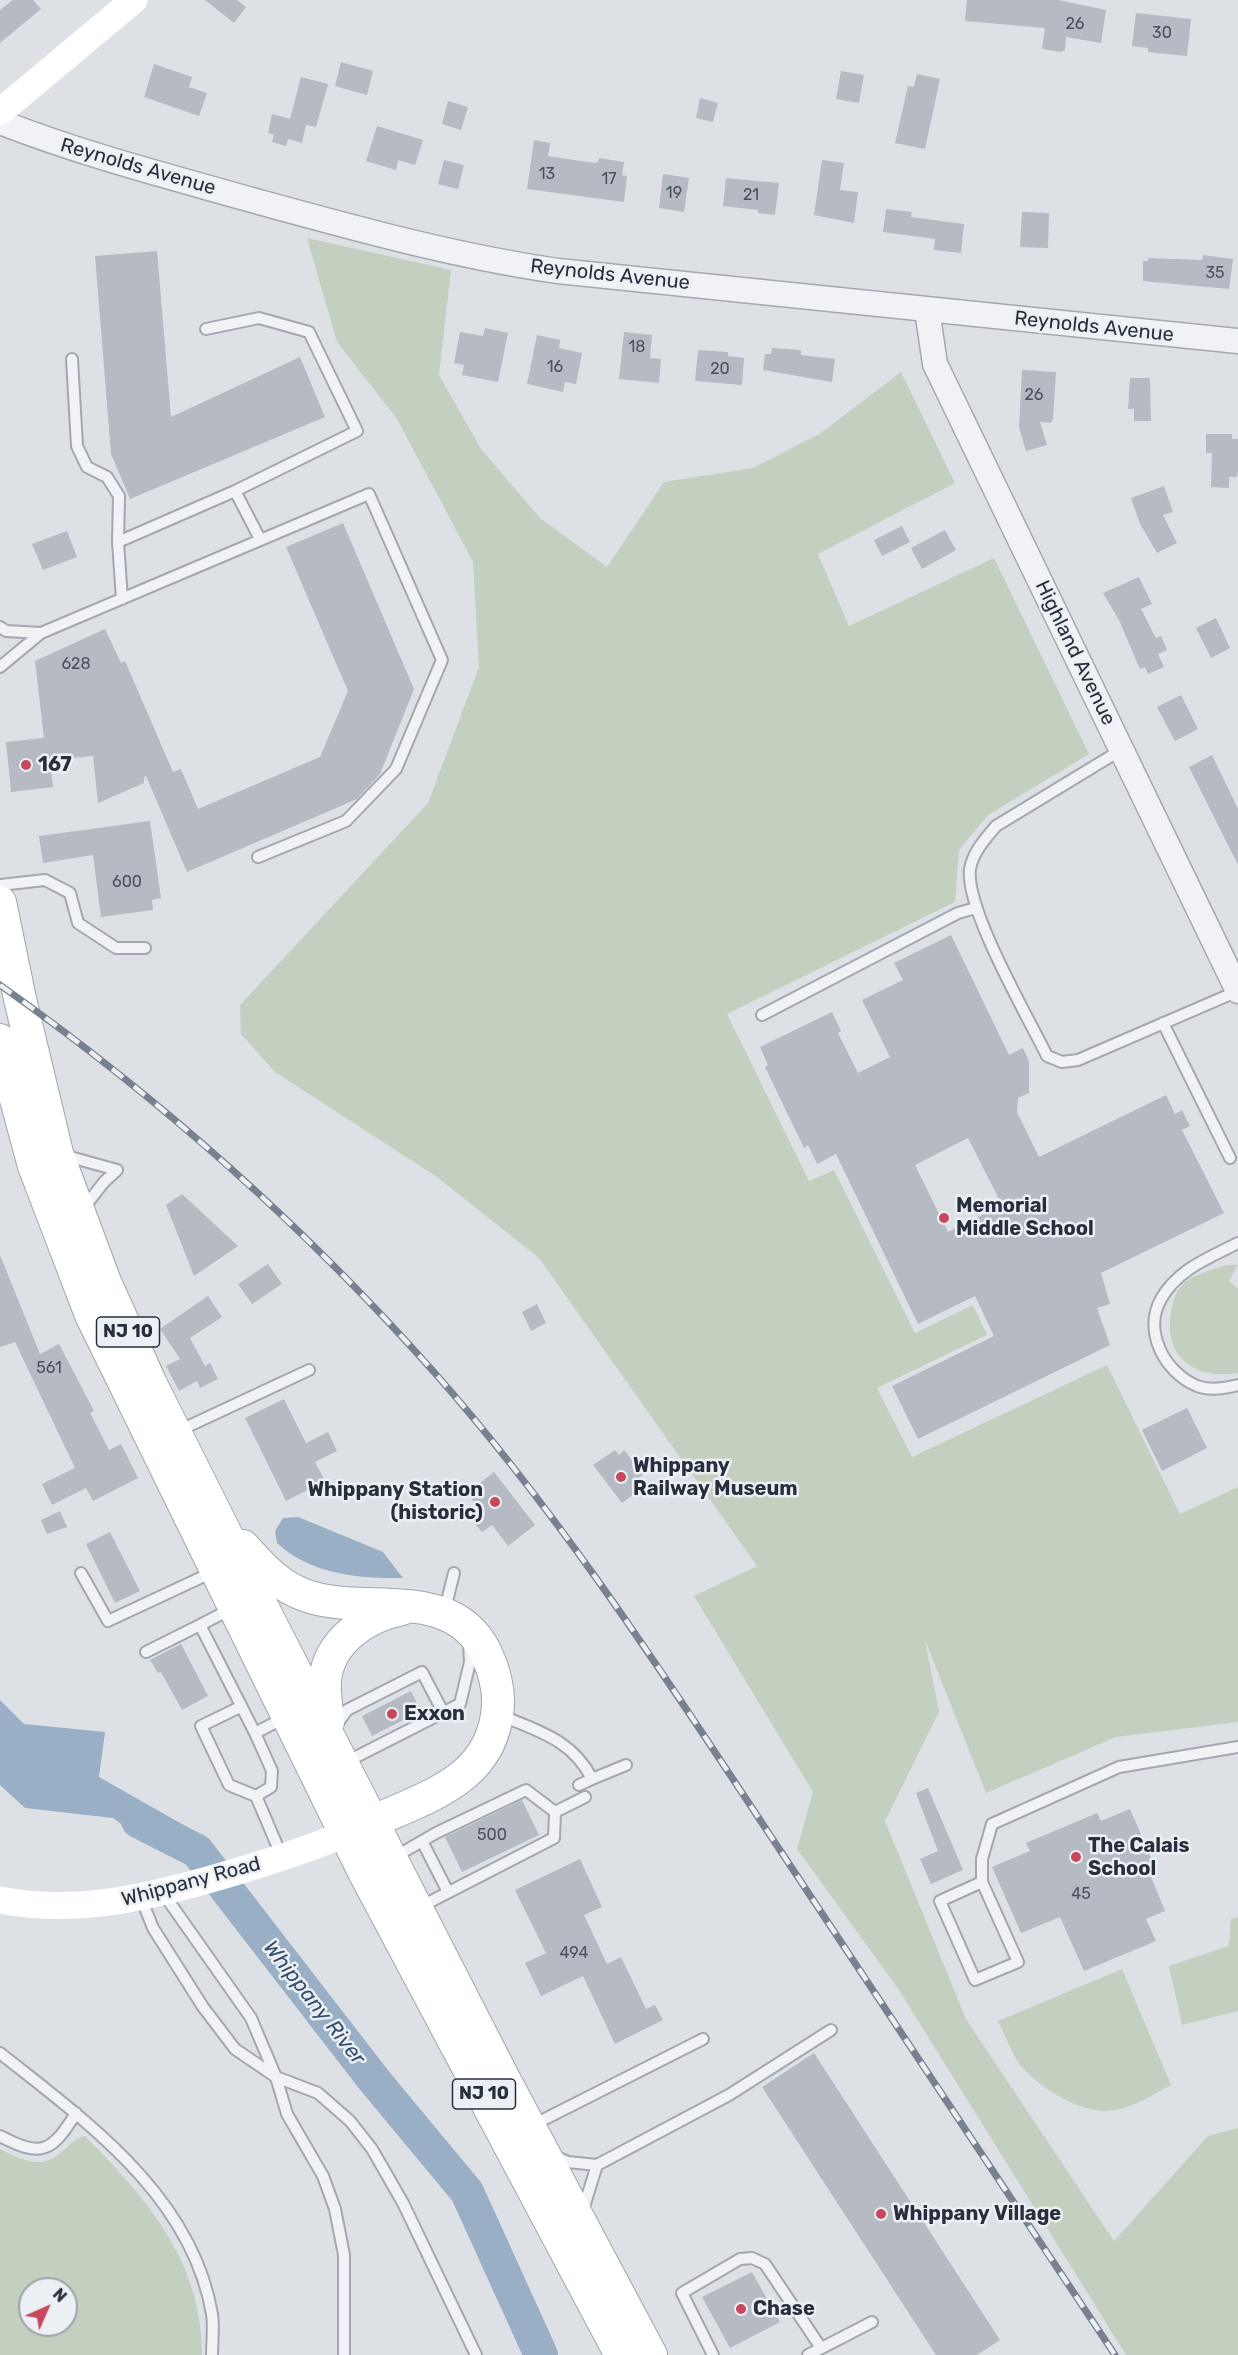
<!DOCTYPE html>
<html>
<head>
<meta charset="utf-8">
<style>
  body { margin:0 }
  #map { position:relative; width:1238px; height:2355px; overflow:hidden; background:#dde1e6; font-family:Rubik,sans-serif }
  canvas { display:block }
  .north { position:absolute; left:18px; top:2277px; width:60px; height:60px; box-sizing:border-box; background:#ecf0f4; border:2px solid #9da3aa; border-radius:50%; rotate:45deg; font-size:16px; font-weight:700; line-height:24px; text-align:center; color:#272f3c }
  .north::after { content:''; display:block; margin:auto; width:21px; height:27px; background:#c7475c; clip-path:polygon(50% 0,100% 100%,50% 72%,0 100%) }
</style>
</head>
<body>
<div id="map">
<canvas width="1238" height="2355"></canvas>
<div class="north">N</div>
</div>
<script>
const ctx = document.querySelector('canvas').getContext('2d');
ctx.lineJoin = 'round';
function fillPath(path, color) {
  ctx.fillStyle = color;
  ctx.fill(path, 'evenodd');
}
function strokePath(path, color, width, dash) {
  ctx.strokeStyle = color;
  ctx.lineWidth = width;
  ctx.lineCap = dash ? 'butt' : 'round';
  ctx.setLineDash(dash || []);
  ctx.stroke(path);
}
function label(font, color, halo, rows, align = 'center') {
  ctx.font = font + ' Rubik,sans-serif';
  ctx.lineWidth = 5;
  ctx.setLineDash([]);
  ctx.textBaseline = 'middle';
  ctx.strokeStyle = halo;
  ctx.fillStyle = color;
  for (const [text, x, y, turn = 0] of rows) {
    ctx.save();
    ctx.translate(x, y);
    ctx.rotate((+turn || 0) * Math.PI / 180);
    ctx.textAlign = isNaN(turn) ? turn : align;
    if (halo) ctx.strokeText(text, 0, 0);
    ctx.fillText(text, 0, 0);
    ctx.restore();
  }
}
const green = new Path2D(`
  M307,238L451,270L439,375L481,449L540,518L607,567L664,482L753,468L821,433L901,372L955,483L818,554L849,626L994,558L1089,754L988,815L959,850L955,902L727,1014L809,1181L834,1170L915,1333L973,1305L987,1335L877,1388L912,1457L1107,1365L1180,1514L1238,1487V1722L1116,1737L986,1793L925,1640L939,1712L885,1821L966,2019L1114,2241L1208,2136L1238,2128V2355H1126L897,1987L797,1849L813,1792L694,1596L757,1566L539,1258L437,1177L275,1072L241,1034L240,1005L428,803L479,667L473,562L397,419L337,342Z
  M1227,1265H1238L1229,1281L1238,1289V1373C1196,1380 1163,1358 1171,1312C1172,1304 1175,1293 1181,1286C1192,1274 1212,1270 1227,1265Z
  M1238,1917V2011L1182,2025L1169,1966L1229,1946L1231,1919Z
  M1122,1969L1171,2085C1151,2096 1126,2112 1102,2111C1073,2109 1031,2083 1016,2059C1009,2047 1004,2033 998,2021Z
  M85,2136C147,2199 202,2261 202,2355H0V2149C18,2158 39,2170 58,2155C68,2148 72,2139 85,2136ZM30,2289H66V2325H30Z`);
const water = new Path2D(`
  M298,1517L383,1552L403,1578C359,1579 310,1574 277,1543L275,1531L283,1518Z
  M0,1700L24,1724L105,1732L99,1777L203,1836L155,1849L113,1818L25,1808L0,1785Z`);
const river = new Path2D(`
  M138,1821L197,1851L374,2080L467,2192L541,2355`);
const building = new Path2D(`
  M13,0H33L41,9L0,43V10Z
  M205,0H237L246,7L234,23Z
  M967,0H1058L1106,10L1101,43L1066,37L1065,50L1061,52L1042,49L1045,28L965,21Z
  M1136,13L1191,19L1187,56L1148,52V48L1132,46Z
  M341,62L373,71L367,95L335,86Z
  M154,64L192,77L189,87L207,93L199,116L144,97Z
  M841,71L864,75L859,103L836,99Z
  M917,74L940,79L925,149L895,143L908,86L914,87Z
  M301,77L328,84L316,127L306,125L302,143L288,139L286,146L272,142L274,135L268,133L272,114L290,119Z
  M700,98L718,103L713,122L696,118Z
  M448,101L468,107L461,130L442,124Z
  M377,126L423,140L415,165L398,160L396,170L366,161Z
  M534,140L550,143L548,156L594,163L598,162L599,158L624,162L622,175L627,176L624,202L527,189Z
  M444,160L464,165L458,189L438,184Z
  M822,160L844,163L840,190L858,192L854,223L814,215Z
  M663,174L689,178L684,212L659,208Z
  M726,178L779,183L775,215L758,213V210L723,206Z
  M886,209L912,212L911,217L964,224L961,253L934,250L935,239L883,232Z
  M1022,212L1049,213L1048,248L1020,247Z
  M157,251L171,417L300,357L325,417L130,499L111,454L95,256Z
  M1203,255L1233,259L1229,289L1143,281V261H1148V258L1202,260Z
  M485,328L508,333L498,382L462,375L464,365L454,363L460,332L483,336Z
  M624,332L652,335L650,358L661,359L659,383L619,379Z
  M537,335L560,340L559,348L582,353L576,384L565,382L563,392L527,384Z
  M772,348L801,350V355L835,359L832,382L763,370L765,354H771Z
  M698,350L728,352V356L744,358L742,385L695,381Z
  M1022,370L1056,372L1053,419L1051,423L1040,422L1047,445L1026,451L1019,427Z
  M1130,378H1150L1151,421H1134V409H1128Z
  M1206,434H1232V439H1238V471L1237,477H1229V488L1211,487L1212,453H1206Z
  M1164,486L1173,512L1163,515L1177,543L1157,553L1140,524L1131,498Z
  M343,523L414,689L380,774L357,799L187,872L146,776L144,777V783L98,803L93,756L50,760L53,787L11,792L6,742L44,738L35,661L105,629L121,663L125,661L173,772L181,769L198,809L320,757L348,691L286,547Z
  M902,526L910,542L882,556L874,540Z
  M945,530L956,550L922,569L911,548Z
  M67,531L77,557L43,570L32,544Z
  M1139,577L1152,604L1141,609L1156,638L1161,636L1167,650L1158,654L1164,667L1148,674L1145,667L1140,669L1119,620L1103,593Z
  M1216,618L1230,648L1211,658L1196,628Z
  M1181,695L1198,729L1175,741L1157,707Z
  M1212,755L1238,809V865L1189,767Z
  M150,821L161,898L152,900L153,910L101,917L93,855L43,863L39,836Z
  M951,935L1009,1055L1023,1048L1029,1061V1093L1018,1098L1017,1112L1039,1157L1166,1095L1175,1114L1182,1110L1190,1126L1182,1130L1224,1213L1101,1273L1110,1304L1097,1308L1110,1345L918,1439L892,1386L994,1336L975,1296L918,1324L836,1154L817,1164L808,1145L804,1148L765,1067L768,1065L760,1047L832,1012L841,1031L838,1033L858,1073L890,1057L862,1000L903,980L894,963ZM968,1138L1002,1205L948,1232L915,1165Z
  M182,1194L238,1246L194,1276L166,1205Z
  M0,1255L40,1354L59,1344L94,1411L90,1413L109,1450L121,1444L138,1478L93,1501L86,1488L52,1505L42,1484L75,1468L15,1342L0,1347Z
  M268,1264L282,1284L252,1304L238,1284Z
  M208,1296L222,1317L190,1338L205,1366L210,1363L218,1379L200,1388L197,1381L179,1391L166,1366L180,1359L160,1329Z
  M537,1304L546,1323L531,1331L522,1312Z
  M284,1399L306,1443L328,1432L337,1451L315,1462L325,1481L286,1501L245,1418Z
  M1187,1408L1207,1448L1162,1471L1142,1430Z
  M615,1450L619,1455L624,1450L643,1474L638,1480L643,1487L622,1503L593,1465Z
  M494,1472L535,1525L508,1546L492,1525L482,1532L470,1518L480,1510L467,1493Z
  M60,1511L67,1527L47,1534L41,1520Z
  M110,1532L140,1591L115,1603L86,1544Z
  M181,1644L208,1696L182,1710L161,1672L158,1673L150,1660Z
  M411,1691L421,1711L372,1736L362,1716Z
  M928,1788L963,1870L931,1884L920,1859L938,1851L916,1793Z
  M522,1800L539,1835L462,1872L445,1837Z
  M1130,1809L1158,1874L1151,1877L1165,1911L1146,1919L1156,1941L1084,1971L1060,1917L1021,1933L992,1867L1030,1851L1026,1843L1097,1813L1101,1821Z
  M580,1859L602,1907L584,1915L607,1964L621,1957L646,2009L655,2005L663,2020L615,2044L583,1976L541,1996L525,1963L546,1953L515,1890Z
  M814,2053L1000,2340L977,2355H936L762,2087Z
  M752,2272L780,2322L730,2348L702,2297Z`);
const service = new Path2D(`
  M206,329L259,318L309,332L357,431L235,491L260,539
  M72,359L77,446L87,467L107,477L119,496L118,542L122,599
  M118,542L235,491
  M0,627L6,631L41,633L0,667
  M41,633L369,494L442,660L396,769L346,821L258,857
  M1121,750L996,826C985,839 973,852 970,869C965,909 1028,1017 1047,1056L1062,1062L1078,1060L1238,991
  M0,885L45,880L70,893L78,923L116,948H145
  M762,1015L958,913L976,908
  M1163,1023L1230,1158
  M63,1155L117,1170
  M83,1209L104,1182L117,1170
  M1238,1243C1209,1258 1178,1269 1161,1299C1143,1331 1164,1372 1197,1386C1210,1391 1225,1388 1238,1385
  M176,1432L309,1370
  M81,1573L108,1621L215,1571
  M233,1608L200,1625L255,1733L286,1717
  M444,1613L454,1573
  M146,1652L200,1625
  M240,1707L201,1726L229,1785L256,1796L282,1857
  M500,1715C538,1731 573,1740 592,1779L626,1765
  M335,1727L347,1710L422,1672L443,1712
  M255,1733L272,1771L271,1787L256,1796
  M344,1763L460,1704L470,1662L469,1644
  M579,1785L592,1779
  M423,1843L448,1892
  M393,1858L436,1833L526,1790L555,1812
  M982,1882L940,1901L975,1980L1018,1962L982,1882V1859L992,1824L1119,1767L1238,1747
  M163,1893L251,2018L276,2077L287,2114L323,2176L335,2209L344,2255V2355
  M141,1898L153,1928L203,2007L235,2049L276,2077L318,2093L350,2121L372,2149L403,2203L476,2355
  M418,1908L554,1838L555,1812L585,1797
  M0,2053C87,2122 192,2196 212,2314C214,2327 212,2342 212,2355
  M533,2125L703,2039
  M0,2136C42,2158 52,2152 76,2113
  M554,2156L568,2162L597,2165L729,2095L831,2030
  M583,2210L597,2165
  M713,2355L682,2293L740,2259L752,2258L765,2264L821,2348
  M808,2355L872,2322`);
const tertiary = new Path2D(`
  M0,122C82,154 167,176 252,200C354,228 454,256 558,271L1238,341
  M927,310L935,364L1238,991`);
const secondary = new Path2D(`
  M0,112L134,0
  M0,1900C78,1915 150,1897 225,1875C273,1861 319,1846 364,1826`);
const primary = new Path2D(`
  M0,902L20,999L57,1153L105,1282L151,1384L270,1622L502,2075L651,2355
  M0,1040L34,1166L91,1315L364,1872L621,2355
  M243,1546C263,1568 280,1588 310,1597C368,1615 453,1584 486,1653C494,1670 499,1687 498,1706C493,1778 432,1795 374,1821
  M328,1722C327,1709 324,1694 325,1680C329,1641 366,1616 402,1609`);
const rail = new Path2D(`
  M0,985C157,1096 305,1227 433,1371C558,1512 660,1669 764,1826C881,2002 998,2179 1115,2355`);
const markers = [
  [26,765,6,"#c7475c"],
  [944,1218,6,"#c7475c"],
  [621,1477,6,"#c7475c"],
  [495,1502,6,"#c7475c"],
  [392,1714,6,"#c7475c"],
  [1076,1857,6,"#c7475c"],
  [881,2214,6,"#c7475c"],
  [741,2309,6,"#c7475c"]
];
const numberNames = [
  ["26",1075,24],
  ["30",1162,33],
  ["13",547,174],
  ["17",609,179],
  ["19",674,193],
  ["21",751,195],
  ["35",1215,273],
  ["18",637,347],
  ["16",555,367],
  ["20",720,369],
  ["26",1034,395],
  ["628",76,664],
  ["600",127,882],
  ["561",49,1368],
  ["500",492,1835],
  ["45",1081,1894],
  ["494",574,1953]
];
const shields = [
  [128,1332,63],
  [484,2094,63]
];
const shieldNames = [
  ["NJ 10",128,1332],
  ["NJ 10",484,2094]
];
const streetNames = [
  ["Reynolds Avenue",138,167,16],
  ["Reynolds Avenue",610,275,6],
  ["Reynolds Avenue",1094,327,6],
  ["Highland Avenue",1075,653,64],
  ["Whippany Road",191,1882,-15]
];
const poiNames = [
  ["167",38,765],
  ["Memorial",956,1206],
  ["Middle School",956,1229],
  ["Whippany",633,1466],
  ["Railway Museum",633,1489],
  ["Whippany Station",483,1490,"right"],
  ["(historic)",483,1513,"right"],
  ["Exxon",404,1714],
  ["The Calais",1088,1846],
  ["School",1088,1869],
  ["Whippany Village",893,2214],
  ["Chase",753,2309]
];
const waterNames = [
  ["Whippany River",314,2003,52]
];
fillPath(green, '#c3d0bf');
fillPath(water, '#99afc5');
strokePath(river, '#99afc5', 34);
fillPath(building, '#b5bac3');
strokePath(service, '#a3a8b0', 14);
strokePath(tertiary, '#a3a8b0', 27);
strokePath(primary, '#9da5b1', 34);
strokePath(service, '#f0f2f5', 10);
strokePath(tertiary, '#f0f2f5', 24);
strokePath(secondary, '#fff', 27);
strokePath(primary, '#fff', 32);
strokePath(rail, '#77818f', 7);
strokePath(rail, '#ecf0f4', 4.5, [14]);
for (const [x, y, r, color] of markers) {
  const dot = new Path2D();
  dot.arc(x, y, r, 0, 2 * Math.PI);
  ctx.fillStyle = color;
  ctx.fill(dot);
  strokePath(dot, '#ecf0f4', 2);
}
label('16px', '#4a525e', null, numberNames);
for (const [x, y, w] of shields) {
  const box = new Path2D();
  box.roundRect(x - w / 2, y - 15, w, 30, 4.5);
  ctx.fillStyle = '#ecf0f4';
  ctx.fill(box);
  strokePath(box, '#272f3c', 1.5);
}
label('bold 18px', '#272f3c', null, shieldNames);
label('20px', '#272f3c', '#ecf0f4', streetNames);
label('bold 20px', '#272f3c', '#ecf0f4', poiNames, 'left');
label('italic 21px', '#344e6e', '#ecf0f4', waterNames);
</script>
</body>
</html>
